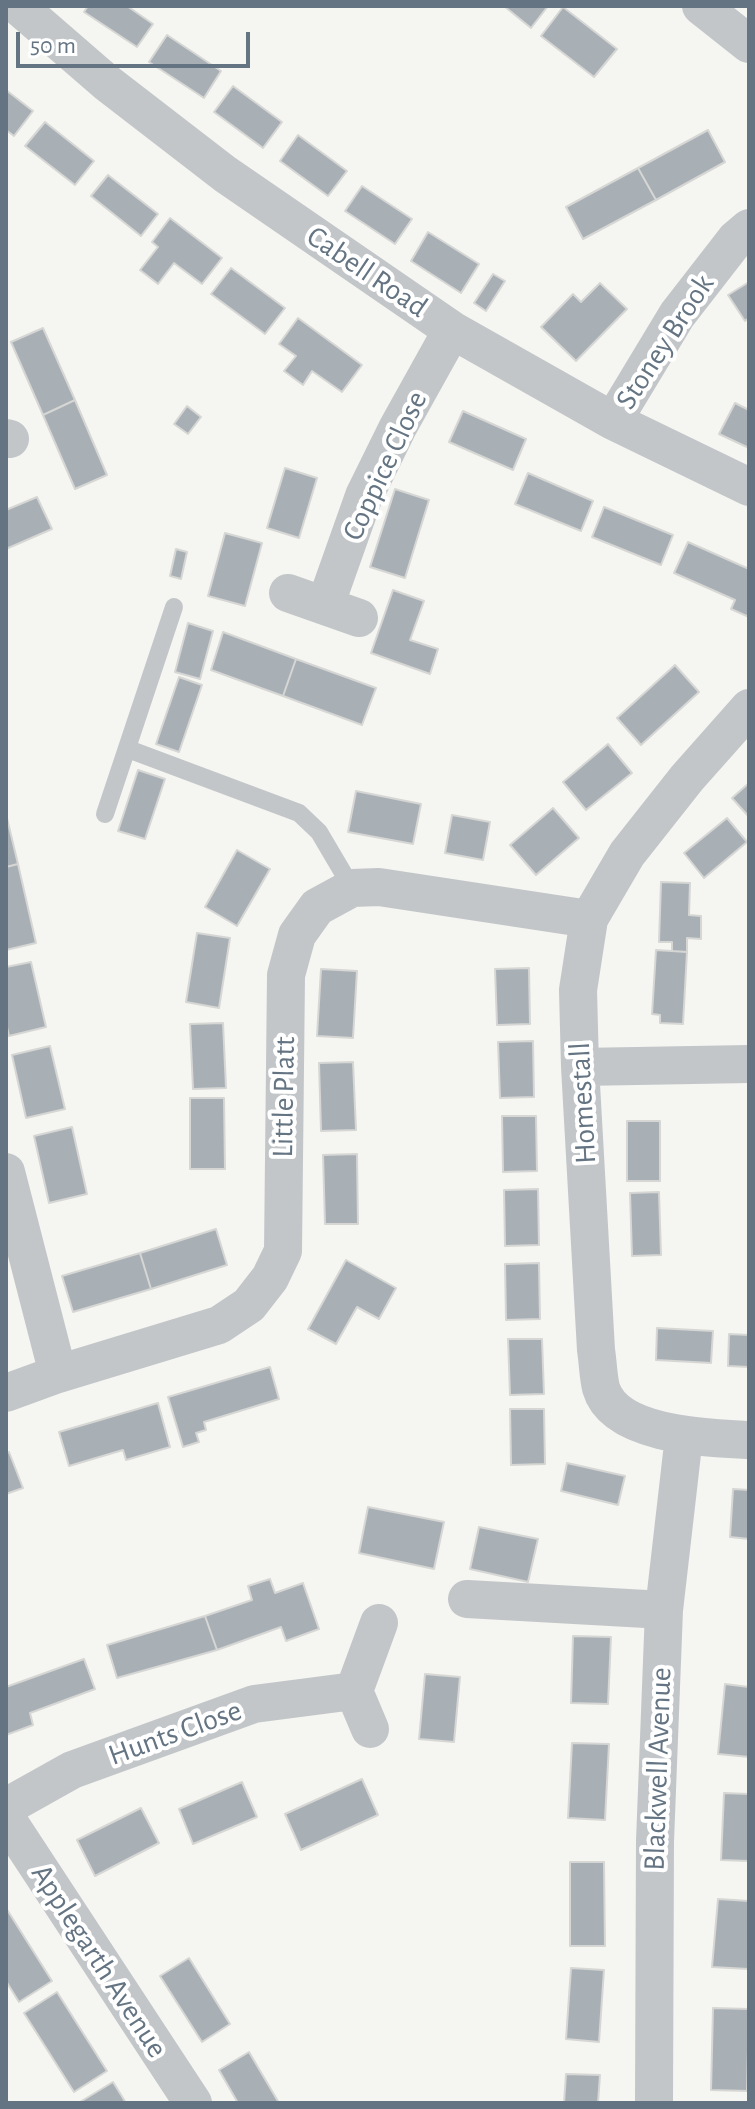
<!DOCTYPE html>
<html>
<head>
<meta charset="utf-8">
<style>
  body { margin:0 }
  #map { position:relative; width:755px; height:2109px; overflow:hidden; background:#f5f5f1; font-family:"Alegreya Sans",sans-serif }
  canvas { display:block }
  .frame { position:absolute; inset:0; border:8px solid #647482; pointer-events:none }
  .scale { position:absolute; left:16px; top:32px; width:234px; height:36px; box-sizing:border-box; border:4px solid #647482; border-top:0; padding-left:10px; font-size:24px; line-height:28px; white-space:nowrap; color:#647482; -webkit-text-stroke:6px #fff; paint-order:stroke }
</style>
</head>
<body>
<div id="map">
<canvas width="755" height="2109"></canvas>
<div class="frame"></div>
<div class="scale">50 m</div>
</div>
<script>
const ctx = document.querySelector('canvas').getContext('2d');
ctx.lineJoin = 'round';
function fillPath(path, color) {
  ctx.fillStyle = color;
  ctx.fill(path, 'evenodd');
}
function strokePath(path, color, width, dash) {
  ctx.strokeStyle = color;
  ctx.lineWidth = width;
  ctx.lineCap = dash ? 'butt' : 'round';
  ctx.setLineDash(dash || []);
  ctx.stroke(path);
}
function label(font, color, halo, rows, align = 'center') {
  ctx.font = font + ' "Alegreya Sans",sans-serif';
  ctx.lineWidth = 8;
  ctx.setLineDash([]);
  ctx.textBaseline = 'middle';
  ctx.strokeStyle = halo;
  ctx.fillStyle = color;
  for (const [text, x, y, turn = 0] of rows) {
    ctx.save();
    ctx.translate(x, y);
    ctx.rotate((+turn || 0) * Math.PI / 180);
    ctx.textAlign = isNaN(turn) ? turn : align;
    if (halo) ctx.strokeText(text, 0, 0);
    ctx.fillText(text, 0, 0);
    ctx.restore();
  }
}
const building = new Path2D(`
  M88,6H127L153,24L137,47L84,12Z
  M504,6H548L531,28Z
  M563,7L617,49L594,77L541,36Z
  M167,35L221,71L204,98L149,62Z
  M233,86L282,122L263,148L214,112Z
  M6,90L33,111L14,136L6,130Z
  M45,122L94,161L75,185L25,146Z
  M708,130L725,162L656,200L638,168Z
  M298,135L347,171L328,196L280,161Z
  M638,168L656,200L583,239L566,207Z
  M108,175L158,214L141,236L91,196Z
  M362,186L412,219L395,244L345,211Z
  M170,218L222,258L202,284L174,263L158,284L140,270L158,247L152,242Z
  M428,232L479,264L461,293L411,261Z
  M231,268L285,308L265,334L211,294Z
  M493,274L505,281L486,311L474,303Z
  M749,282V318L745,321L728,295Z
  M600,283L627,309L576,361L541,327L573,294L581,302Z
  M298,318L362,365L342,392L312,371L303,385L284,371L296,356L279,344Z
  M43,328L75,400L43,415L11,342Z
  M75,400L107,475L75,489L43,415Z
  M735,403L749,410V448L719,434Z
  M187,406L201,417L188,434L174,424Z
  M463,411L526,439L513,470L449,442Z
  M285,468L317,478L299,538L267,528Z
  M528,473L593,501L581,531L515,504Z
  M395,489L429,500L405,578L370,567Z
  M37,497L52,529L6,549V510Z
  M604,507L673,535L661,565L592,537Z
  M225,533L262,543L245,606L208,596Z
  M688,542L749,569V617L731,609L735,600L674,573Z
  M176,549L187,552L181,579L170,576Z
  M393,590L424,601L410,640L438,649L430,674L371,653Z
  M188,623L213,631L200,679L175,672Z
  M223,632L296,659L283,696L211,670Z
  M296,659L376,688L362,725L283,696Z
  M675,665L699,692L641,745L617,718Z
  M179,677L202,685L179,752L156,744Z
  M608,744L632,773L586,810L563,782Z
  M138,770L165,779L145,839L118,831Z
  M749,783V817L732,798Z
  M356,791L421,804L413,844L348,832Z
  M553,808L579,838L536,875L510,845Z
  M6,814L18,864L6,867Z
  M452,815L490,822L483,860L445,853Z
  M727,818L747,842L704,878L684,853Z
  M237,850L270,869L237,926L205,907Z
  M18,864L36,943L6,950V867Z
  M661,882L690,883L689,915L701,916V939L687,938V952L672,951V942H659Z
  M197,933L230,938L219,1008L186,1002Z
  M656,950L687,952L683,1024L660,1023V1015L652,1014Z
  M31,962L46,1027L9,1036L6,1023V967Z
  M529,968L530,1024L497,1025L495,969Z
  M321,969L357,971L353,1038L317,1036Z
  M223,1023L226,1088L193,1089L190,1024Z
  M533,1041L534,1097L500,1098L498,1042Z
  M50,1046L65,1109L26,1118L12,1055Z
  M353,1062L356,1130L321,1131L319,1063Z
  M190,1098H224L225,1169H190Z
  M502,1116H536L537,1171L503,1172Z
  M627,1121H660V1181H627Z
  M72,1127L87,1194L49,1203L34,1136Z
  M357,1154L358,1224H325L323,1155Z
  M538,1189L539,1245L505,1246L504,1190Z
  M659,1192L661,1255L632,1256L630,1193Z
  M216,1229L227,1265L151,1289L140,1253Z
  M140,1253L151,1289L73,1312L62,1276Z
  M346,1260L396,1288L379,1319L357,1307L336,1344L308,1329Z
  M539,1263L540,1319L506,1320L505,1264Z
  M657,1328L713,1331L711,1363L656,1360Z
  M729,1334L749,1335V1367L728,1366Z
  M508,1339H542L544,1394L510,1395Z
  M270,1367L279,1399L204,1422L206,1430L196,1433L199,1442L183,1447L168,1397Z
  M158,1403L170,1447L126,1460L123,1450L69,1466L59,1432Z
  M510,1409H544L545,1464L511,1465Z
  M9,1452L23,1488L6,1494V1453Z
  M567,1463L625,1476L618,1505L561,1491Z
  M733,1489L749,1490V1539L730,1537Z
  M368,1507L444,1522L434,1569L359,1553Z
  M479,1527L538,1539L528,1582L470,1569Z
  M270,1579L275,1593L303,1583L319,1629L286,1641L281,1627L217,1650L205,1616L252,1600L248,1586Z
  M205,1616L217,1650L117,1678L107,1645Z
  M573,1636L611,1637L608,1704L571,1703Z
  M84,1659L95,1689L30,1713L33,1725L6,1735V1687Z
  M425,1674L460,1677L454,1742L419,1739Z
  M725,1684L749,1687V1757L718,1754Z
  M572,1743L609,1744L605,1820L568,1818Z
  M362,1779L378,1815L301,1850L285,1814Z
  M242,1782L257,1817L193,1844L179,1809Z
  M724,1793L749,1794V1861L721,1860Z
  M141,1808L159,1843L95,1876L77,1840Z
  M570,1862H604L605,1946H570Z
  M718,1899L749,1901L748,1969L712,1967Z
  M6,1908L52,1981L19,2002L6,1981Z
  M189,1958L230,2024L202,2042L160,1976Z
  M571,1968L604,1970L599,2042L566,2039Z
  M57,1992L107,2071L74,2092L24,2013Z
  M713,2008L749,2009L747,2091L711,2090Z
  M249,2052L279,2103H238L219,2070Z
  M566,2074L600,2075L598,2103H564Z
  M113,2082L126,2103H81L80,2102Z`);
const service = new Path2D(`
  M128,749L299,813L319,832L352,888
  M105,814L174,607`);
const minor = new Path2D(`
  M18,6L107,83L225,174L452,330L613,421L749,487
  M701,6L749,44
  M613,421L677,315L736,239L749,228
  M6,438L10,439
  M288,593L359,618
  M325,606L364,496L398,427L452,330
  M749,708L687,778L627,854L589,919L578,990L580,1067L596,1350C598,1362 598,1376 601,1388C615,1436 709,1438 749,1440
  M580,1067L749,1064
  M6,1172L58,1374
  M6,1393L58,1374L219,1325L249,1305L270,1278L283,1251L286,975L297,935L317,907L352,888L379,887L589,919
  M467,1599L664,1610
  M354,1691L370,1729
  M6,1807L72,1770L254,1704L354,1691L379,1623
  M6,1818L193,2103
  M654,2103L655,1841L664,1610L684,1436`);
const streetNames = [
  ["Cabell Road",367,272,34],
  ["Stoney Brook",665,342,-57],
  ["Coppice Close",385,466,-65],
  ["Little Platt",284,1097,-89],
  ["Homestall",583,1103,-93],
  ["Hunts Close",175,1733,-20],
  ["Blackwell Avenue",658,1769,-88],
  ["Applegarth Avenue",99,1961,57]
];
fillPath(building, '#a8b0b6');
strokePath(building, '#d6d6d4', 2);
strokePath(service, '#c2c6c9', 18);
strokePath(minor, '#c2c6c9', 38);
label('30px', '#647482', '#fff', streetNames);
</script>
</body>
</html>
